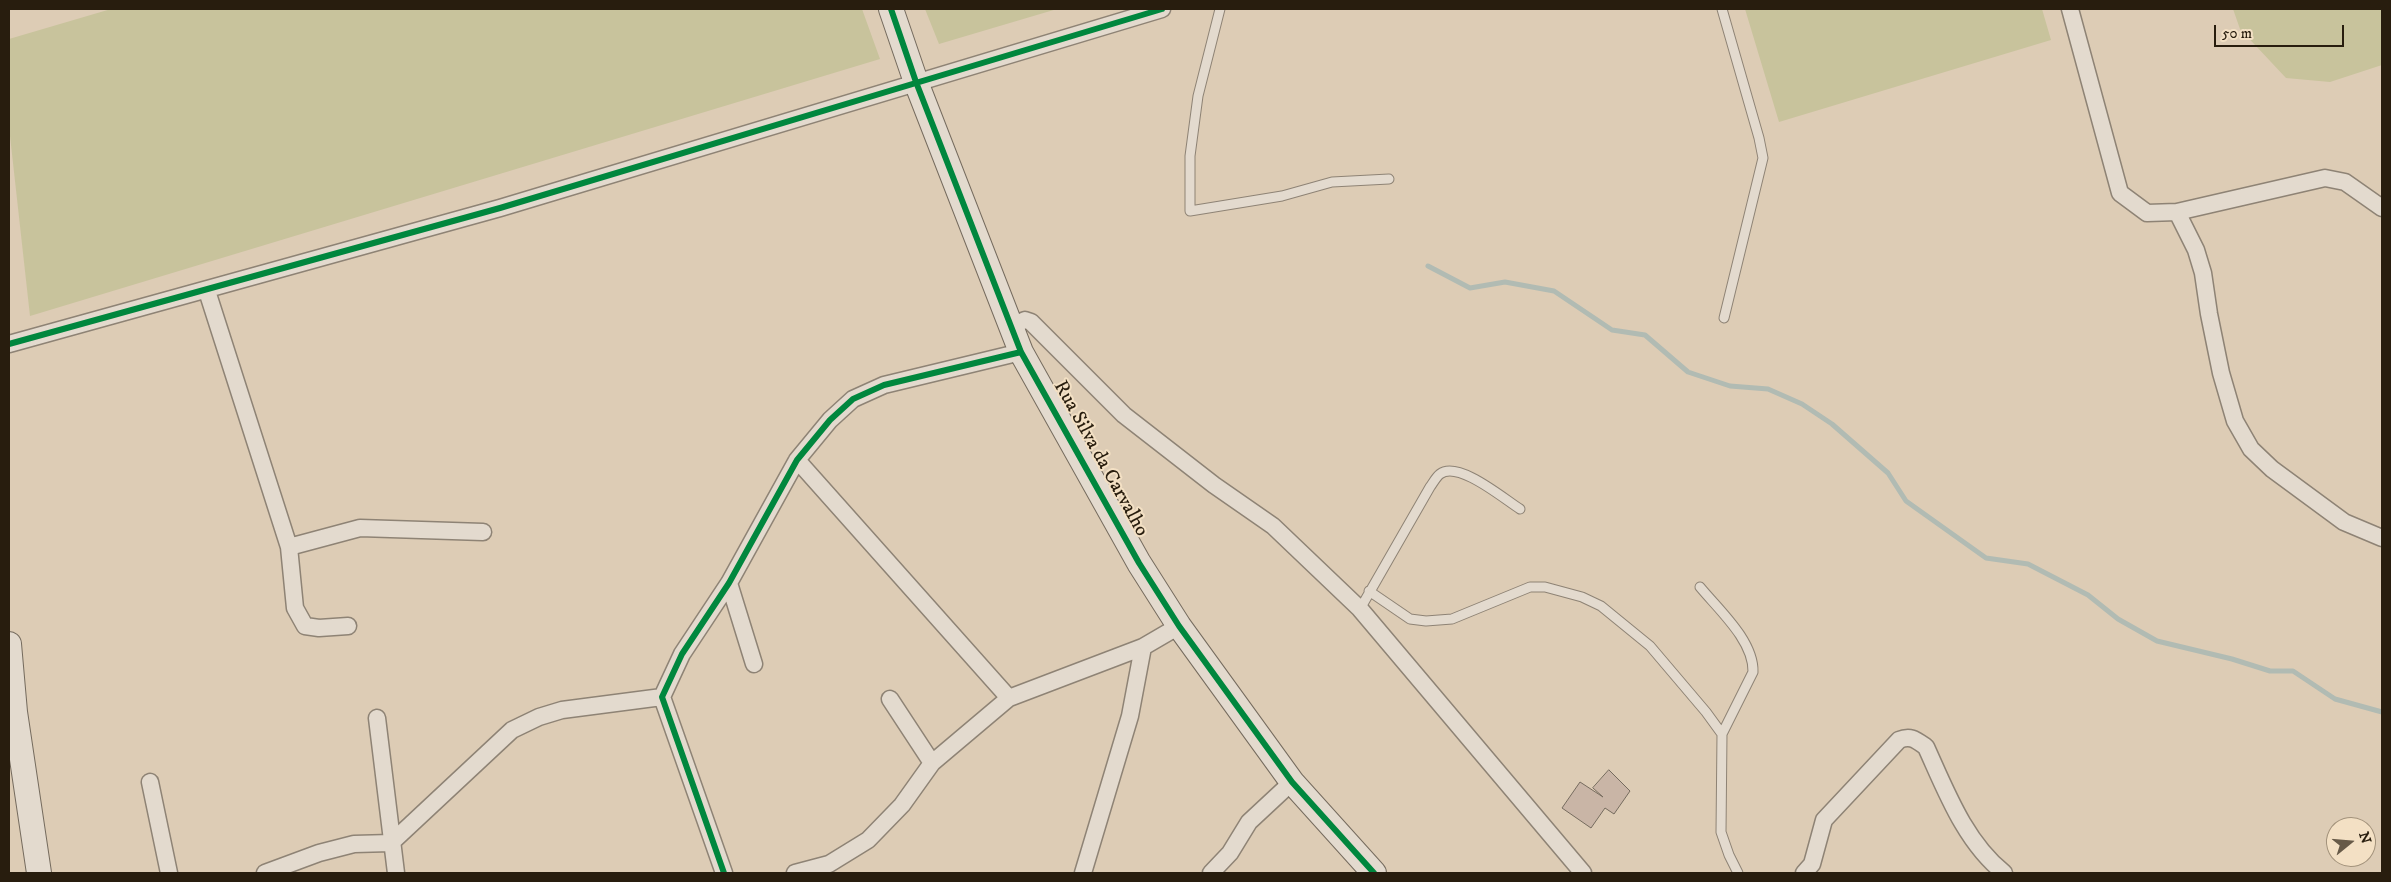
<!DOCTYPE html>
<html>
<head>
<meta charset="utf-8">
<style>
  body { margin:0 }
  #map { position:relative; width:2391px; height:882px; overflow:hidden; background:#ddccb5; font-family:"IM FELL DW Pica",serif }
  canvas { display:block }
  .frame { position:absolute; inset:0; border:10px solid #281d0e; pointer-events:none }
  .north { position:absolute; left:2326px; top:817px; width:50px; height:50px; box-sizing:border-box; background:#f3e0c4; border:1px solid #a2927b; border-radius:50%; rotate:73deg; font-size:14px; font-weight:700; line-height:20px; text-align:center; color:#281d0e }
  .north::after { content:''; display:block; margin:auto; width:18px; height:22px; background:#675a48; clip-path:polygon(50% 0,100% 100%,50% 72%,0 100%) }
  .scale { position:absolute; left:2214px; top:25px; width:130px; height:22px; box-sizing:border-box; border:2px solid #281d0e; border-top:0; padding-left:6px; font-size:15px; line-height:18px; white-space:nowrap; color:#281d0e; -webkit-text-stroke:4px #f3e0c4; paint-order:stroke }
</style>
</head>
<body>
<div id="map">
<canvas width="2391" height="882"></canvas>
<div class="frame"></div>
<div class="north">N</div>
<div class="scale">50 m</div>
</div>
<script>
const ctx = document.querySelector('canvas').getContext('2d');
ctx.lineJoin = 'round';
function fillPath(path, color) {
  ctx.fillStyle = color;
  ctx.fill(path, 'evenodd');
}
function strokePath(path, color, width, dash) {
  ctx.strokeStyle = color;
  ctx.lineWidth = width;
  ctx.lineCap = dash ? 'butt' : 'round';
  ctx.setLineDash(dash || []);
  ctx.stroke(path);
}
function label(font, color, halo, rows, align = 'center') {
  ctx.font = font + ' "IM FELL DW Pica",serif';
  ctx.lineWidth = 4;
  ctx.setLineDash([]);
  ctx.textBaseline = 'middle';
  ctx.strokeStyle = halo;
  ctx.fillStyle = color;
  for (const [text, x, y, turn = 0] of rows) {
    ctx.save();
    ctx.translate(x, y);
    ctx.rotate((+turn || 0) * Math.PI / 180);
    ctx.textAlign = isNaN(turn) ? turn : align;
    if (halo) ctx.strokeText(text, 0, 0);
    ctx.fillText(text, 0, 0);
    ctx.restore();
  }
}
const green = new Path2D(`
  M111,9H862L880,59L30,316L9,127V39Z
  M925,9H1057L939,44Z
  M1745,9H2042L2051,40L1779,122Z
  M2233,9H2382V65L2330,82L2286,78L2240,29Z`);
const stream = new Path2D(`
  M1428,266L1470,288L1505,282L1554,291L1612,330L1645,335L1688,372L1730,386L1768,389L1802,404L1832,424L1888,473L1906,501L1986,558L2028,564L2088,595L2118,619L2157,641L2232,659L2270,671H2293L2335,699L2382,712`);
const building = new Path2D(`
  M1609,770L1630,791L1614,814L1605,808L1591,828L1562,808L1580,782L1603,797L1593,788Z`);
const lane = new Path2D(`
  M1220,9L1198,96L1190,156V211L1282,196L1332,182L1389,179
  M1722,9L1759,138L1763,158L1724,318
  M1700,587C1719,610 1754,641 1753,672L1722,734L1721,832L1729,855L1738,873
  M1369,591L1410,619L1426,621L1452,619L1530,587H1545L1582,597L1601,606L1650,646L1706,712L1722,734
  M1360,609L1430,487C1433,483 1436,477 1440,474C1458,460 1504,499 1520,509`);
const street = new Path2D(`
  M2070,9L2120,193L2147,213L2177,212L2325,178L2345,182L2382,208
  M2177,212L2196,250L2203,273L2209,314L2221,373L2235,421L2251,449L2272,469L2344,522L2382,538
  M207,291L289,547L360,528L483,532
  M1011,326L1025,320L1031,322L1124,415L1214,485L1273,526L1360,609L1583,873
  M9,344L500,208L1162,9
  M797,460L1009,698
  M289,547L295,608L305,626L319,628L348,626
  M729,583L754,664
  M890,699L932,763
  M377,718L396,873
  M150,782L169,873
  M265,873L319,853L354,844L391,843L512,730L539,717L562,710L662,697
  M724,873L662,697L682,654L729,583L797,460L830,420L853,399L884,385L1021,352
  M795,873L829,864L868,840L902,805L932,763L1009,698L1143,647L1179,626
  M1083,873L1130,716L1143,647
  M1211,873L1230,853L1249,822L1292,782
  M1804,873L1812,864L1824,820L1899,740C1911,735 1916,740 1926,747C1946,791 1965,842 2004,873`);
const secondary = new Path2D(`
  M891,9L916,82L1021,352L1139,563L1179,626L1292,782L1374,873
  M9,644L15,712L39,873`);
const cycleway = new Path2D(`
  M891,9L916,82L1021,352L1139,563L1179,626L1292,782L1374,873
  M9,344L500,208L1162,9
  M724,873L662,697L682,654L729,583L797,460L830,420L853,399L884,385L1021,352`);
const streetNames = [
  ["Rua Silva da Carvalho",1100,459,61]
];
fillPath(green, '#c8c39c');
strokePath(stream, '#b1bbb3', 5);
fillPath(building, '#c9b5a6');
strokePath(building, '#756b5e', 1);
strokePath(lane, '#8e8375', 11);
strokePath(street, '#8e8375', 19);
strokePath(secondary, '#756b5e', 26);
strokePath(lane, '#e3dace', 9);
strokePath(street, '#e3dace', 16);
strokePath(secondary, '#e3dace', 24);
strokePath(cycleway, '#00873e', 6);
label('20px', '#281d0e', '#f3e0c4', streetNames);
</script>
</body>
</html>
